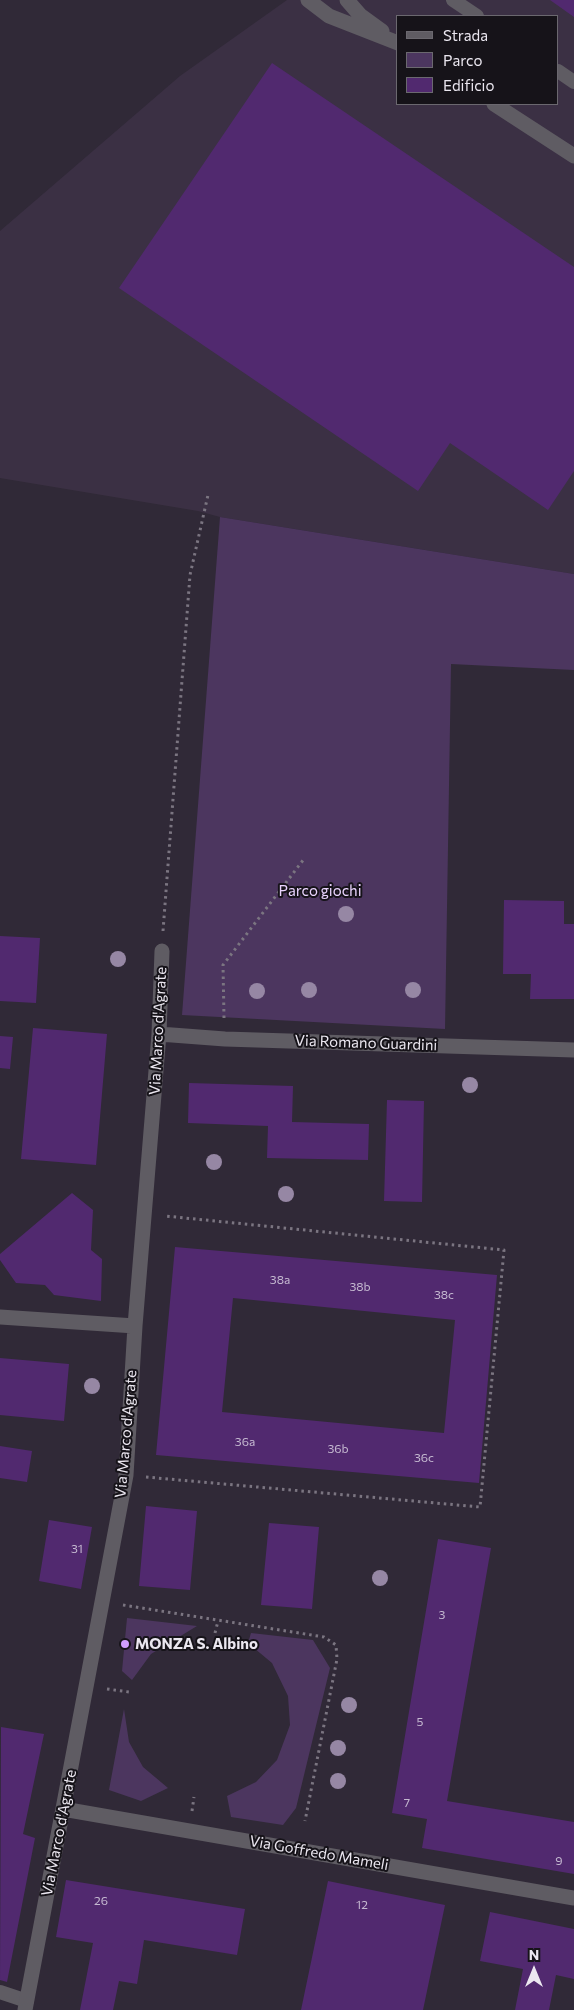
<!DOCTYPE html>
<html>
<head>
<meta charset="utf-8">
<style>
  body { margin:0 }
  #map { position:relative; width:574px; height:2010px; overflow:hidden; background:#302937; font-family:Commissioner,sans-serif }
  canvas { display:block }
  .legend { position:absolute; left:396px; top:15px; width:162px; height:90px; box-sizing:border-box; background:#161319; border:1px solid #6b686f; margin:0; padding:6px 9px; list-style:none; font-size:15px; color:#ebe7f0 }
  .legend li { display:flex; align-items:center; gap:10px; height:25px }
  .legend b { width:25px; border:1px solid #6b686f }
  .north { position:absolute; left:509px; top:1945px; width:50px; height:50px; -webkit-text-stroke:4px #161319; paint-order:stroke; rotate:0deg; font-size:14px; font-weight:700; line-height:20px; text-align:center; color:#ebe7f0 }
  .north::after { content:''; display:block; margin:auto; width:18px; height:22px; background:#ebe7f0; clip-path:polygon(50% 0,100% 100%,50% 72%,0 100%) }
</style>
</head>
<body>
<div id="map">
<canvas width="574" height="2010"></canvas>
<ul class="legend">
<li><b style="height:6px;background:#5f5c63"></b>Strada</li>
<li><b style="height:14px;background:#4c365f"></b>Parco</li>
<li><b style="height:14px;background:#51296f"></b>Edificio</li>
</ul>
<div class="north">N</div>
</div>
<script>
const ctx = document.querySelector('canvas').getContext('2d');
ctx.lineJoin = 'round';
function fillPath(path, color) {
  ctx.fillStyle = color;
  ctx.fill(path, 'evenodd');
}
function strokePath(path, color, width, dash) {
  ctx.strokeStyle = color;
  ctx.lineWidth = width;
  ctx.lineCap = dash ? 'butt' : 'round';
  ctx.setLineDash(dash || []);
  ctx.stroke(path);
}
function label(font, color, halo, rows, align = 'center') {
  ctx.font = font + ' Commissioner,sans-serif';
  ctx.lineWidth = 4;
  ctx.setLineDash([]);
  ctx.textBaseline = 'middle';
  ctx.strokeStyle = halo;
  ctx.fillStyle = color;
  for (const [text, x, y, turn = 0] of rows) {
    ctx.save();
    ctx.translate(x, y);
    ctx.rotate((+turn || 0) * Math.PI / 180);
    ctx.textAlign = isNaN(turn) ? turn : align;
    if (halo) ctx.strokeText(text, 0, 0);
    ctx.fillText(text, 0, 0);
    ctx.restore();
  }
}
const built = new Path2D(`
  M287,0H574V574L220,517L198,511L0,478V231L180,76ZM398,16H558V104H398Z`);
const green = new Path2D(`
  M220,517L574,574V670L451,664L445,1029L182,1015Z
  M127,1618L197,1626L151,1654L132,1680L122,1671Z
  M251,1633L313,1640L330,1668L296,1808L283,1825L231,1817L227,1796L256,1782L277,1760L290,1725L288,1696L272,1663L248,1643Z
  M124,1709L129,1742L143,1767L168,1788L141,1801L109,1790Z`);
const building = new Path2D(`
  M550,0H574V17Z
  M272,63L574,267V471L548,510L450,443L418,491L119,288Z
  M504,900L564,901V924H574V999H530L531,974H503Z
  M0,936L40,938L36,1003L0,1001Z
  M33,1028L107,1034L96,1165L21,1159Z
  M0,1036L13,1037L10,1069L0,1068Z
  M189,1083L293,1086L292,1122L369,1124L368,1160L267,1158L268,1126L188,1123Z
  M387,1100L424,1101L422,1202L384,1201Z
  M72,1193L93,1210L91,1250L102,1259L101,1301L54,1295L45,1285L16,1283L0,1260V1254Z
  M175,1247L497,1275L479,1483L156,1455ZM233,1298L455,1320L444,1433L222,1412Z
  M0,1358L69,1364L64,1421L0,1415Z
  M0,1446L32,1451L27,1482L0,1478Z
  M146,1506L197,1511L190,1590L139,1586Z
  M49,1520L92,1527L81,1589L39,1581Z
  M269,1523L319,1527L312,1609L261,1605Z
  M438,1539L491,1548L447,1801L574,1822V1874L422,1848L427,1819L392,1813Z
  M1,1727L44,1734L23,1834L35,1838L7,1982L0,1980Z
  M66,1880L245,1909L237,1955L144,1940L137,1984L119,1981L113,2010H80L93,1943L56,1937Z
  M328,1881L445,1905L423,2010H301Z
  M490,1912L574,1929V1979L556,1975L549,2010H515L523,1969L480,1961Z`);
const path = new Path2D(`
  M163,931L190,575L208,495
  M224,1018L223,965L304,859
  M146,1477L480,1507L504,1250L165,1216
  M123,1605L324,1637L336,1645L337,1659L305,1821
  M215,1633L218,1621
  M107,1689L129,1692
  M192,1811L194,1797`);
const lane = new Path2D(`
  M453,0L477,16
  M558,71L574,82
  M0,1992L27,2001`);
const street = new Path2D(`
  M308,0L329,16L398,43
  M347,0L360,15L382,31
  M494,104L574,156
  M159,1034L225,1039L574,1050
  M0,1317L135,1326
  M63,1809L574,1898
  M25,2010L126,1475L135,1326L159,1034L162,951`);
const trees = [
  [346,914],
  [118,959],
  [309,990],
  [413,990],
  [257,991],
  [470,1085],
  [214,1162],
  [286,1194],
  [92,1386],
  [380,1578],
  [349,1705],
  [338,1748],
  [338,1781]
];
const markers = [
  [125,1644,5,"#d19dfe"]
];
const numberNames = [
  ["38a",280,1280],
  ["38b",360,1287],
  ["38c",444,1295],
  ["36a",245,1442],
  ["36b",338,1449],
  ["36c",424,1458],
  ["31",77,1549],
  ["3",442,1615],
  ["5",420,1722],
  ["7",407,1803],
  ["9",559,1861],
  ["26",101,1901],
  ["12",362,1905]
];
const parkNames = [
  ["Parco giochi",320,891]
];
const streetNames = [
  ["Via Marco d'Agrate",158,1031,-87],
  ["Via Romano Guardini",366,1043,2],
  ["Via Marco d'Agrate",126,1434,-85],
  ["Via Marco d'Agrate",59,1833,-79],
  ["Via Goffredo Mameli",319,1853,10]
];
const poiNames = [
  ["MONZA S. Albino",135,1644]
];
fillPath(built, '#3b3044');
fillPath(green, '#4c365f');
fillPath(building, '#51296f');
strokePath(path, '#7b7581', 3, [2.5, 4]);
strokePath(lane, '#5f5c63', 14);
strokePath(street, '#5f5c63', 15);
ctx.fillStyle = '#9687a4';
for (const [x, y] of trees) {
  ctx.beginPath();
  ctx.arc(x, y, 8, 0, 2 * Math.PI);
  ctx.fill();
}
for (const [x, y, r, color] of markers) {
  const dot = new Path2D();
  dot.arc(x, y, r, 0, 2 * Math.PI);
  ctx.fillStyle = color;
  ctx.fill(dot);
  strokePath(dot, '#161319', 2);
}
label('12px', '#c4b8d0', null, numberNames);
label('15px', '#ead4fe', '#161319', parkNames);
label('15px', '#ebe7f0', '#161319', streetNames);
label('bold 15px', '#ebe7f0', '#161319', poiNames, 'left');
</script>
</body>
</html>
